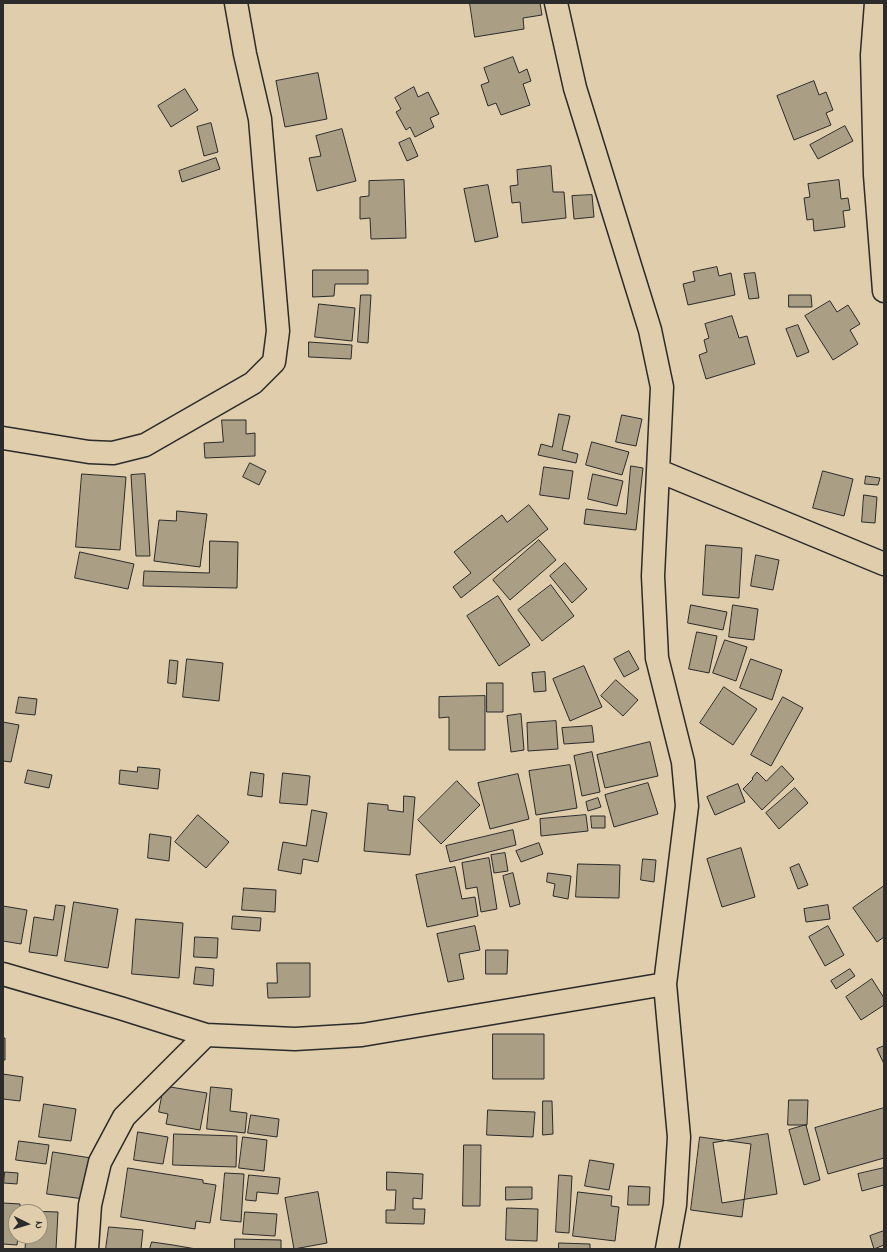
<!DOCTYPE html>
<html>
<head>
<meta charset="utf-8">
<style>
  body { margin:0 }
  #map { position:relative; width:887px; height:1252px; overflow:hidden; background:#dfcdab; font-family:"Indie Flower",sans-serif }
  canvas { display:block }
  .frame { position:absolute; inset:0; border:4px solid #2b2b2b; pointer-events:none }
  .north { position:absolute; left:8px; top:1204px; width:40px; height:40px; box-sizing:border-box; background:#dfcdab; border:1px solid #978c78; border-radius:50%; rotate:95deg; font-size:11px; font-weight:700; line-height:16px; text-align:center; color:#2b2b2b }
  .north::after { content:''; display:block; margin:auto; width:14px; height:18px; background:#2b2b2b; clip-path:polygon(50% 0,100% 100%,50% 72%,0 100%) }
</style>
</head>
<body>
<div id="map">
<canvas width="887" height="1252"></canvas>
<div class="frame"></div>
<div class="north">N</div>
</div>
<script>
const ctx = document.querySelector('canvas').getContext('2d');
ctx.lineJoin = 'round';
function fillPath(path, color) {
  ctx.fillStyle = color;
  ctx.fill(path, 'evenodd');
}
function strokePath(path, color, width, dash) {
  ctx.strokeStyle = color;
  ctx.lineWidth = width;
  ctx.lineCap = dash ? 'butt' : 'round';
  ctx.setLineDash(dash || []);
  ctx.stroke(path);
}
const building = new Path2D(`
  M470,3H540L542,15L523,18L524,29L475,37Z
  M513,57L519,73L527,69L531,81L523,84L530,105L501,115L496,103L488,106L481,85L489,82L484,68Z
  M318,73L327,119L285,127L276,81Z
  M814,81L819,95L826,92L833,110L826,113L831,125L794,140L777,96Z
  M414,87L418,97L428,92L439,114L430,118L434,127L415,137L410,127L406,130L396,112L401,109L395,98Z
  M185,89L198,110L171,127L158,106Z
  M211,123L218,152L204,156L197,127Z
  M845,126L853,141L818,159L810,145Z
  M342,129L356,181L317,191L309,158L321,156L316,136Z
  M410,138L418,156L407,161L399,143Z
  M216,158L220,169L182,182L179,171Z
  M551,166L553,192H564L566,218L522,223L520,202L512,203L510,186L518,185L517,170Z
  M404,180L406,238L371,239L370,218L360,219V197L369,196V181Z
  M839,180L841,199L848,198L850,210L843,211L845,227L814,231L813,219L807,220L804,198L810,197L808,184Z
  M488,185L498,237L475,242L464,189Z
  M592,195L594,217L574,219L572,196Z
  M717,267L719,276L731,273L735,295L688,305L683,284L695,281L693,272Z
  M313,270H368V284H335L334,296L313,297Z
  M755,273L759,298L749,299L744,274Z
  M361,295H371L368,343L358,342Z
  M789,295H811L812,307H789Z
  M830,301L837,312L848,305L860,324L850,330L858,344L833,360L805,316Z
  M319,304L355,308L352,341L315,337Z
  M732,316L739,338L747,336L755,364L706,379L699,355L707,352L704,340L709,338L705,324Z
  M798,325L809,352L797,357L786,329Z
  M309,342L352,345L351,359L309,357Z
  M559,414L570,416L562,450L578,454L576,463L538,455L541,444L552,447Z
  M622,415L642,419L636,446L616,442Z
  M222,420H246V434L255,433V456L205,458L204,443L223,442Z
  M592,442L629,452L622,475L586,465Z
  M250,463L266,471L259,485L243,477Z
  M631,466L643,468L636,530L584,524L586,509L626,514Z
  M544,467L573,471L569,499L540,495Z
  M823,471L853,479L844,516L813,508Z
  M82,474L126,477L120,550L76,547Z
  M145,474L150,556H136L131,475Z
  M593,474L623,481L617,506L588,499Z
  M866,476L880,478L878,485L865,484Z
  M864,495L877,497L875,523L862,522Z
  M529,505L548,529L461,598L453,587L471,573L454,552L502,515L507,522Z
  M177,511L207,514L200,567L154,561L159,520L176,521Z
  M539,540L556,560L510,600L493,580Z
  M210,541L238,542L237,588L143,586L144,571L209,573Z
  M706,545L742,548L739,598L703,595Z
  M80,552L134,564L128,589L75,578Z
  M756,555L779,560L773,590L751,586Z
  M565,563L587,589L572,603L550,576Z
  M551,585L574,616L542,641L518,610Z
  M498,596L530,645L499,666L467,616Z
  M691,605L727,612L723,630L688,623Z
  M733,605L758,609L754,640L729,637Z
  M697,632L717,636L709,673L689,669Z
  M725,640L747,647L736,681L713,673Z
  M629,651L639,669L624,677L614,659Z
  M187,659L223,663L219,701L183,697Z
  M751,659L782,670L772,700L740,688Z
  M170,660L178,661L176,684L168,683Z
  M584,666L602,707L570,721L553,679Z
  M545,672L546,691L534,692L532,673Z
  M616,680L638,700L623,716L601,696Z
  M487,683H503V712H487Z
  M724,687L757,709L733,745L700,723Z
  M485,696V750H449V717L439,718V697Z
  M19,697L37,699L35,715L16,713Z
  M783,697L803,708L771,766L751,755Z
  M521,714L524,750L511,752L507,716Z
  M556,721L558,749L528,751L527,723Z
  M3,722L19,725L11,762L3,761Z
  M592,726L594,742L564,744L562,728Z
  M650,742L658,776L605,788L597,755Z
  M592,752L600,792L582,796L574,756Z
  M570,765L577,808L536,815L529,771Z
  M782,766L794,779L762,810L743,789L753,779L752,778L757,772L766,781Z
  M138,767L160,769L158,789L119,784L120,770L137,772Z
  M28,770L52,775L49,788L25,783Z
  M251,772L264,774L262,797L248,795Z
  M283,773L310,776L307,805L280,803Z
  M518,774L529,819L490,829L478,783Z
  M457,781L480,805L441,844L418,820Z
  M648,783L658,814L614,827L605,795Z
  M738,784L745,802L715,815L707,797Z
  M795,788L808,803L779,829L766,813Z
  M404,796L415,797L410,855L364,851L368,803L388,805V810L403,812Z
  M598,798L601,807L588,811L586,802Z
  M312,810L327,813L318,862L303,859L301,874L278,870L283,842L306,846Z
  M198,815L229,842L206,868L175,842Z
  M586,815L588,831L541,836L540,819Z
  M591,816H605V828H592Z
  M513,830L516,845L450,862L446,846Z
  M150,834L171,837L169,861L148,858Z
  M539,843L543,854L521,862L516,851Z
  M741,848L755,897L722,907L707,859Z
  M505,853L508,871L494,873L491,855Z
  M489,858L497,909L481,912L477,887L466,889L462,863Z
  M643,859L656,860L654,882L641,880Z
  M578,864L620,865L619,898L576,897Z
  M799,864L808,885L798,889L790,868Z
  M455,867L462,899L475,897L478,916L427,927L416,875Z
  M513,873L520,904L510,907L503,876Z
  M548,873L571,876L568,899L553,896L555,884L547,882Z
  M884,886V937L877,942L853,908Z
  M244,888L276,890L275,912L242,910Z
  M74,902L118,909L108,968L65,961Z
  M56,905L65,906L57,956L29,952L34,917L53,920Z
  M828,905L830,919L806,922L804,909Z
  M3,906L27,910L21,944L3,941Z
  M233,916L261,918L260,931L232,929Z
  M136,919L183,923L179,978L132,974Z
  M475,926L480,950L459,954L464,979L448,982L437,934Z
  M828,926L844,955L825,966L809,937Z
  M195,937L218,938L217,958L194,957Z
  M486,950H508L507,974H486Z
  M277,963H310V997L268,998L267,983H277Z
  M196,967L214,969L213,986L194,984Z
  M850,969L855,976L836,989L831,981Z
  M872,979L884,998V1005L861,1020L846,997Z
  M493,1034H544V1079H493Z
  M3,1038H5V1060H3Z
  M884,1046V1064L877,1049Z
  M3,1074L23,1077L20,1101L3,1099Z
  M164,1086L207,1093L200,1130L166,1124L168,1114L159,1112Z
  M211,1087L232,1089L230,1111L247,1113L245,1133L207,1129Z
  M789,1100H808L807,1125H788Z
  M543,1101H552L553,1134L543,1135Z
  M44,1104L76,1109L71,1141L39,1137Z
  M884,1108V1158L828,1174L815,1128Z
  M488,1110L535,1112L533,1137L487,1135Z
  M251,1115L279,1119L277,1137L248,1133Z
  M806,1125L820,1180L804,1185L789,1130Z
  M138,1132L168,1137L163,1164L134,1160Z
  M174,1134L237,1136L236,1167L173,1165Z
  M768,1134L777,1194L722,1203L713,1143Z
  M243,1137L267,1140L264,1171L239,1168Z
  M700,1137L751,1144L742,1217L691,1210Z
  M19,1141L49,1145L46,1164L16,1160Z
  M464,1145H481L480,1206H463Z
  M53,1152L91,1158L84,1199L47,1194Z
  M590,1160L614,1164L609,1190L585,1186Z
  M128,1168L203,1180V1183L216,1185L210,1223L196,1221L195,1229L121,1217Z
  M884,1168V1185L862,1191L858,1174Z
  M5,1172L18,1173L17,1184L4,1183Z
  M387,1172L423,1174L422,1199L413,1198V1209H425L424,1224L386,1223V1210H395L396,1190H387Z
  M225,1173L244,1174L241,1222L221,1220Z
  M249,1175L280,1178L278,1194L257,1192L256,1201L246,1200Z
  M559,1175L572,1176L569,1233L556,1232Z
  M629,1186L650,1187L649,1205H628Z
  M506,1187H532V1199L506,1200Z
  M318,1192L327,1243L294,1249L285,1198Z
  M578,1192L612,1196L611,1206L619,1207L615,1241L573,1236Z
  M3,1203L20,1204V1212H16V1236H18L17,1245L3,1244Z
  M507,1208L538,1209L537,1241L506,1240Z
  M28,1211L58,1212L56,1249H25L26,1236H40V1212H28Z
  M245,1212L277,1214L275,1236L243,1234Z
  M109,1227L143,1230L141,1249H106Z
  M884,1231V1245L874,1249L870,1236Z
  M235,1239L281,1240V1249H235Z
  M152,1242L173,1245L196,1249H150Z
  M559,1243L590,1244V1249H559Z`);
const minor = new Path2D(`
  M556,3L575,88L650,330L662,387L653,576L657,658L683,762L687,806L665,984L679,1137L675,1205L667,1249
  M876,3L872,55L875,175L884,291
  M3,438L89,452L113,453L145,445L253,383L274,362L278,331L260,119L245,54L236,3
  M659,471L884,564
  M3,974L120,1008L206,1035L295,1039L362,1035L665,984
  M87,1249L90,1205L100,1162L124,1117L206,1035`);
fillPath(building, '#aa9e85');
strokePath(building, '#2b2b2b', 1);
strokePath(minor, '#2b2b2b', 25);
strokePath(minor, '#dfcdab', 22);
</script>
</body>
</html>
